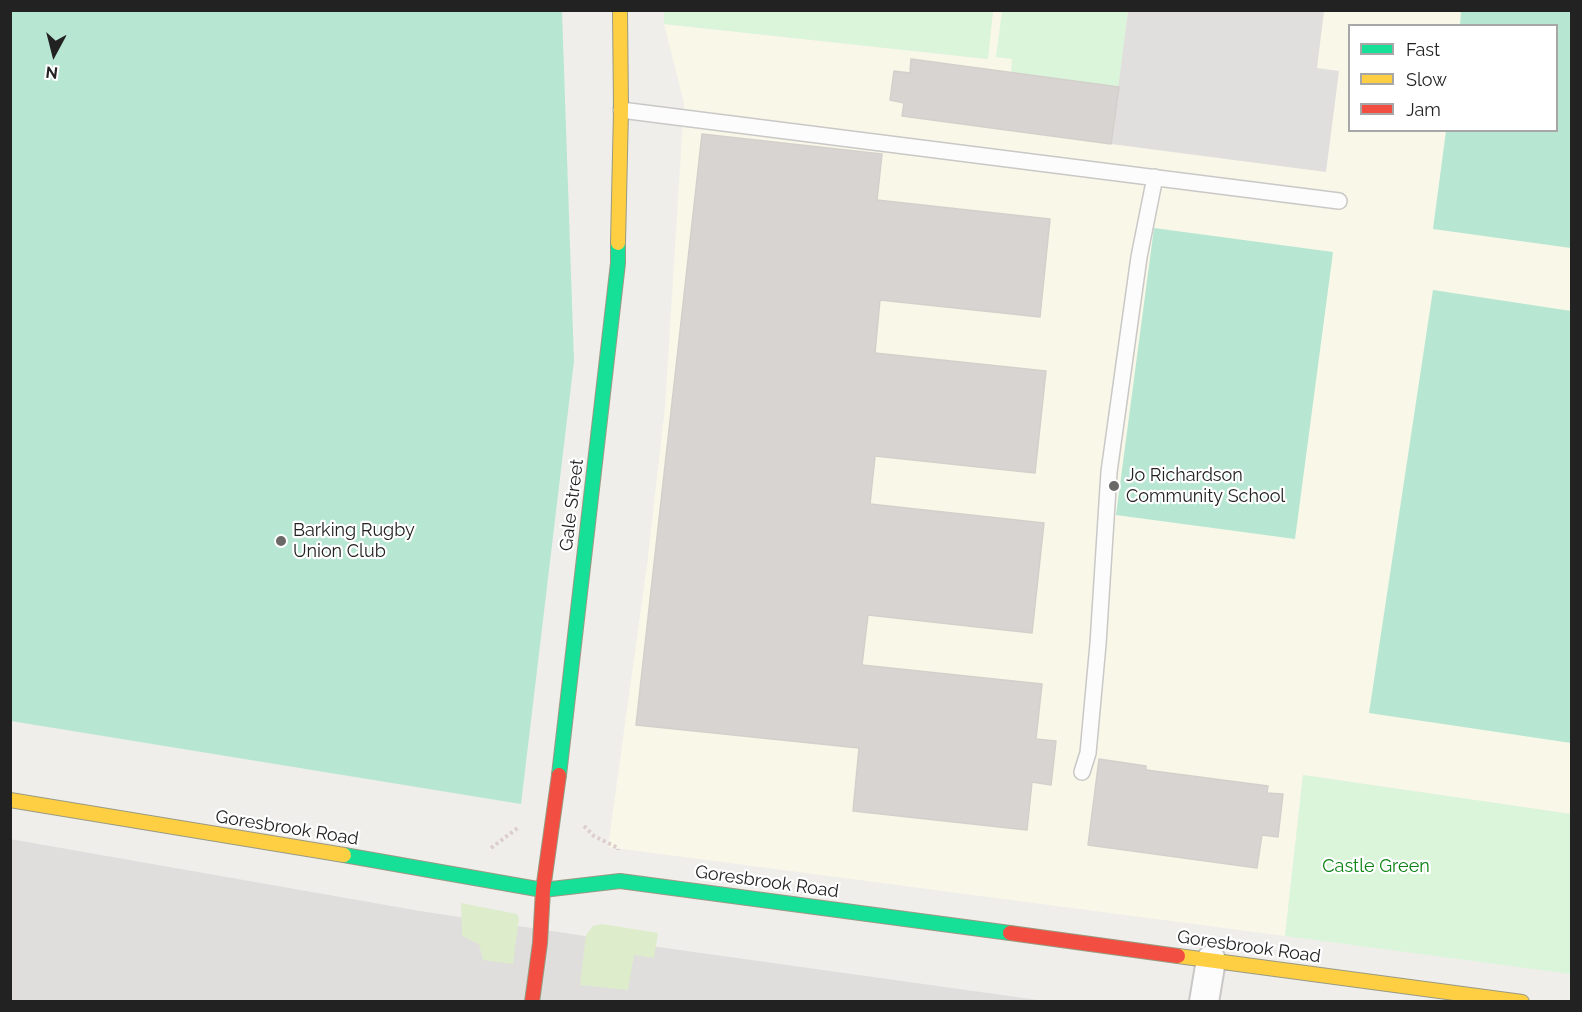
<!DOCTYPE html>
<html>
<head>
<meta charset="utf-8">
<style>
  body { margin:0 }
  #map { position:relative; width:1582px; height:1012px; overflow:hidden; background:#f0eeeb; font-family:Raleway,sans-serif }
  canvas { display:block }
  .frame { position:absolute; inset:0; border:12px solid #222; pointer-events:none }
  .legend { position:absolute; left:1348px; top:24px; width:210px; height:108px; box-sizing:border-box; background:#fff; border:2px solid #a7a7a7; margin:0; padding:8px 10px; list-style:none; font-size:18px; color:#222 }
  .legend li { display:flex; align-items:center; gap:12px; height:30px }
  .legend b { width:30px; border:2px solid #a7a7a7 }
  .north { position:absolute; left:24px; top:24px; width:60px; height:60px; -webkit-text-stroke:4px #fff; paint-order:stroke; rotate:187deg; font-size:16px; font-weight:700; line-height:24px; text-align:center; color:#222 }
  .north::after { content:''; display:block; margin:auto; width:21px; height:27px; background:#222; clip-path:polygon(50% 0,100% 100%,50% 72%,0 100%) }
</style>
</head>
<body>
<div id="map">
<canvas width="1582" height="1012"></canvas>
<div class="frame"></div>
<ul class="legend">
<li><b style="height:8px;background:#16e098"></b>Fast</li>
<li><b style="height:8px;background:#ffcf43"></b>Slow</li>
<li><b style="height:8px;background:#f24e42"></b>Jam</li>
</ul>
<div class="north">N</div>
</div>
<script>
const ctx = document.querySelector('canvas').getContext('2d');
ctx.lineJoin = 'round';
function fillPath(path, color) {
  ctx.fillStyle = color;
  ctx.fill(path, 'evenodd');
}
function strokePath(path, color, width, dash) {
  ctx.strokeStyle = color;
  ctx.lineWidth = width;
  ctx.lineCap = dash ? 'butt' : 'round';
  ctx.setLineDash(dash || []);
  ctx.stroke(path);
}
function label(font, color, halo, rows, align = 'center') {
  ctx.font = font + ' Raleway,sans-serif';
  ctx.lineWidth = 4.5;
  ctx.setLineDash([]);
  ctx.textBaseline = 'middle';
  ctx.strokeStyle = halo;
  ctx.fillStyle = color;
  for (const [text, x, y, turn = 0] of rows) {
    ctx.save();
    ctx.translate(x, y);
    ctx.rotate((+turn || 0) * Math.PI / 180);
    ctx.textAlign = isNaN(turn) ? turn : align;
    if (halo) ctx.strokeText(text, 0, 0);
    ctx.fillText(text, 0, 0);
    ctx.restore();
  }
}
const residential = new Path2D(`
  M10,839L420,911L644,945L1045,1001H11Z`);
const education = new Path2D(`
  M993,11H1571V814L1303,775L1285,936L608,847L647,565L665,407L684,103L664,24L987,59ZM1350,26H1556V130H1350Z`);
const grass = new Path2D(`
  M461,903L517,914L519,919L513,964L483,960L479,944L462,936Z
  M602,924L658,933L654,958L634,955L628,990L580,985L586,935L593,926Z`);
const park = new Path2D(`
  M664,11V10L993,11L988,59L664,24Z
  M1002,11H1128L1119,87L1011,73L1012,59L996,57Z
  M1303,775L1571,814V974L1285,936Z`);
const pitch = new Path2D(`
  M10,11H562L574,361L521,804L11,721Z
  M1461,11H1571V248L1433,229L1446,131L1556,130V26L1460,25Z
  M1154,228L1333,252L1295,539L1116,515Z
  M1433,290L1571,311V743L1369,713Z`);
const parking = new Path2D(`
  M1128,11H1324L1317,68L1339,71L1326,172L1111,144Z`);
const building = new Path2D(`
  M911,59L1119,87L1111,144L902,116L904,103L890,100L894,71L910,73Z
  M702,134L882,154L877,200L1050,219L1040,317L880,300L875,353L1046,371L1035,473L875,456L870,504L1044,523L1032,633L868,615L862,665L1042,684L1036,739L1056,741L1051,785L1032,782L1027,830L853,811L859,748L636,725Z
  M1099,759L1146,766V770L1268,786L1267,793L1283,794L1278,837L1262,835L1257,868L1088,845Z`);
const path = new Path2D(`
  M584,826L594,836L618,848V850
  M491,848L519,827`);
const lane = new Path2D(`
  M621,110L1339,201
  M1082,772L1088,753L1098,644L1109,472L1139,257L1155,177`);
const street = new Path2D(`
  M1204,1002L1211,960`);
const fast = new Path2D(`
  M559,775L618,263V243
  M344,855L543,890L620,881L1010,933`);
const slow = new Path2D(`
  M618,243L621,110L620,10
  M10,800L344,855
  M1178,956L1522,1002`);
const jam = new Path2D(`
  M1010,933L1178,956
  M532,1002L540,943L543,890L559,775`);
const markers = [
  [1114,486,6,"#6a6968"],
  [281,541,6,"#6a6968"]
];
const poiNames = [
  ["Jo Richardson",1126,476],
  ["Community School",1126,497],
  ["Barking Rugby",293,531],
  ["Union Club",293,552]
];
const streetNames = [
  ["Gale Street",572,505,-83],
  ["Goresbrook Road",287,828,9],
  ["Goresbrook Road",767,882,8],
  ["Goresbrook Road",1249,947,8]
];
const parkNames = [
  ["Castle Green",1376,867]
];
fillPath(residential, '#dfdedc');
fillPath(education, '#f8f7e8');
fillPath(grass, '#ddeccb');
fillPath(park, '#daf5da');
fillPath(pitch, '#b7e6d2');
fillPath(parking, '#e0dfde');
fillPath(building, '#d7d4d2');
strokePath(building, '#d3d0cc', 1.5);
strokePath(lane, '#c9c8c7', 18);
strokePath(street, '#c9c8c7', 32);
strokePath(fast, '#999a82', 16);
strokePath(slow, '#999a82', 16);
strokePath(jam, '#999a82', 16);
strokePath(path, '#dccecd', 4, [3, 3]);
strokePath(lane, '#fdfcfc', 15);
strokePath(street, '#fdfcfc', 28);
strokePath(fast, '#16e098', 14);
strokePath(slow, '#ffcf43', 14);
strokePath(jam, '#f24e42', 14);
for (const [x, y, r, color] of markers) {
  const dot = new Path2D();
  dot.arc(x, y, r, 0, 2 * Math.PI);
  ctx.fillStyle = color;
  ctx.fill(dot);
  strokePath(dot, '#fff', 2);
}
label('18px', '#222', '#fff', poiNames, 'left');
label('18px', '#222', '#fff', streetNames);
label('18px', '#0c8416', '#fff', parkNames);
</script>
</body>
</html>
